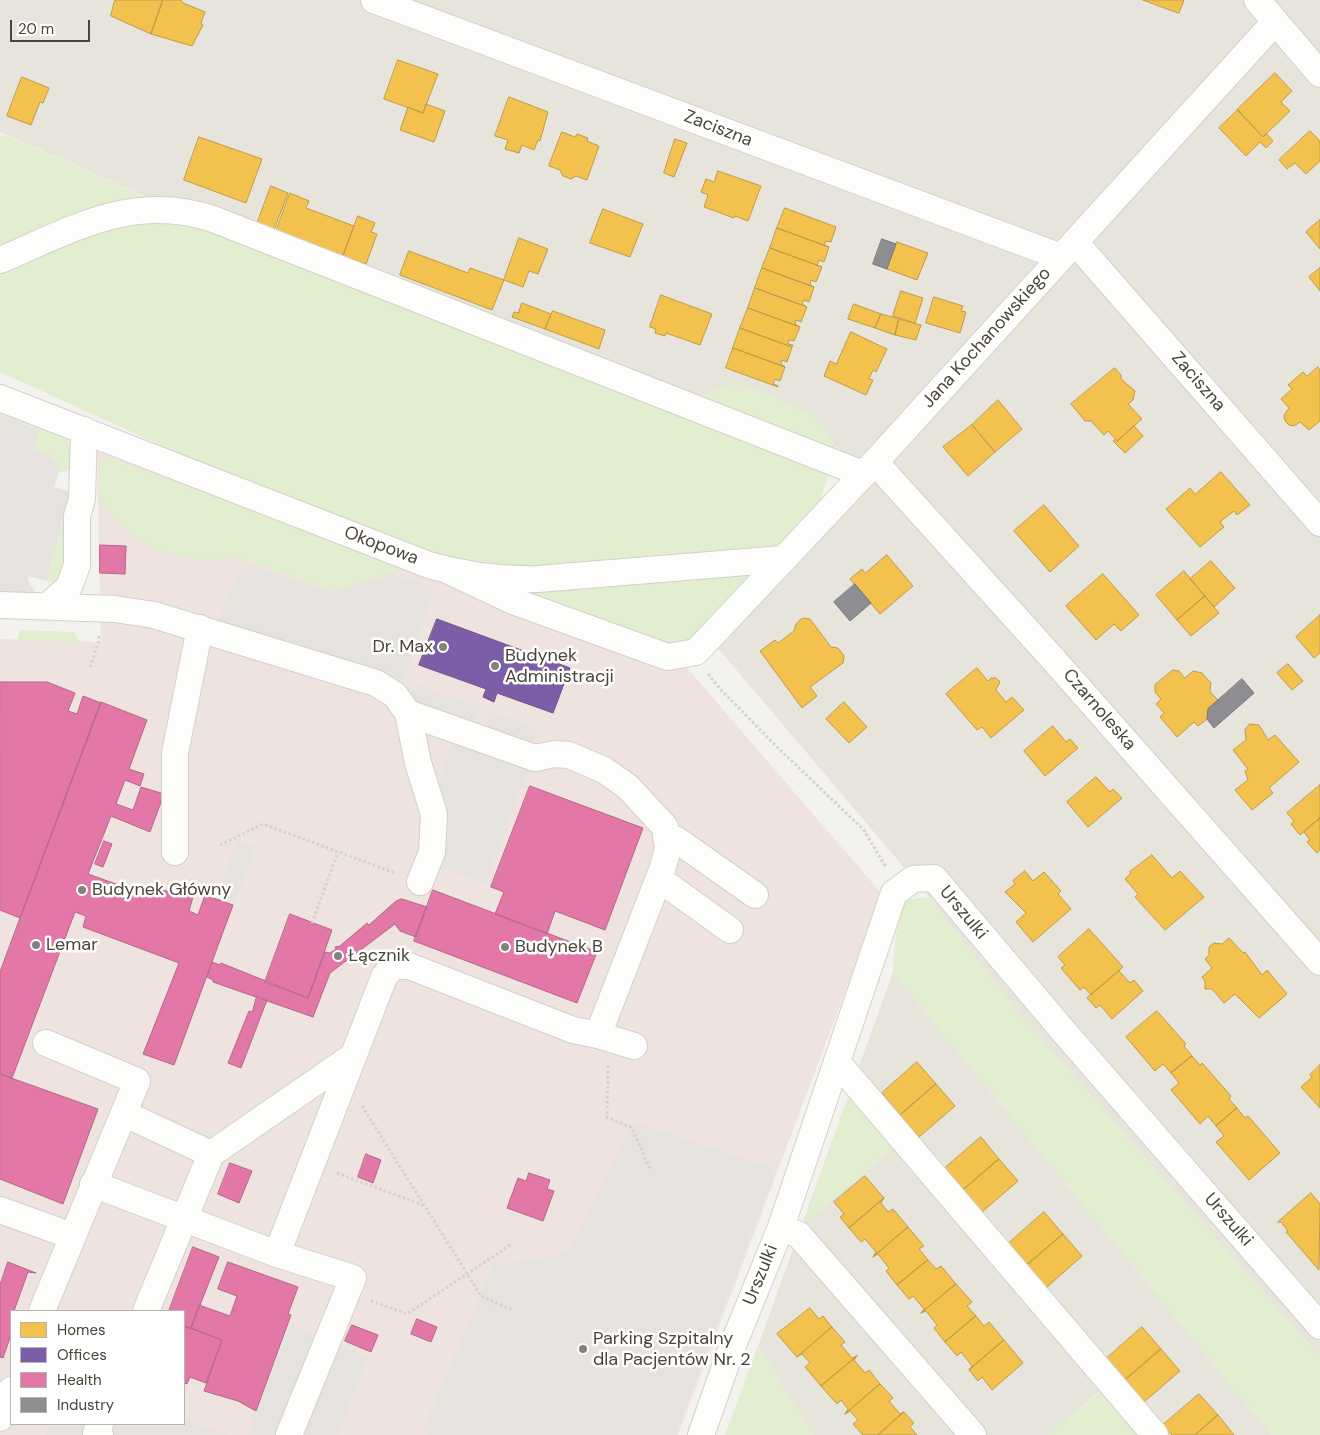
<!DOCTYPE html>
<html>
<head>
<meta charset="utf-8">
<style>
  body { margin:0 }
  #map { position:relative; width:1320px; height:1435px; overflow:hidden; background:#f4f2ee; font-family:"DM Sans",sans-serif }
  canvas { display:block }
  .legend { position:absolute; left:10px; top:1310px; width:175px; height:115px; box-sizing:border-box; background:#fff; border:1px solid #b7b4b0; margin:0; padding:6px 9px; list-style:none; font-size:15px; color:#4b4439 }
  .legend li { display:flex; align-items:center; gap:10px; height:25px }
  .legend b { width:25px; border:1px solid #b7b4b0 }
  .scale { position:absolute; left:10px; top:20px; width:80px; height:22px; box-sizing:border-box; border:2px solid #4b4439; border-top:0; padding-left:6px; font-size:15px; line-height:18px; white-space:nowrap; color:#4b4439; -webkit-text-stroke:4px #fff; paint-order:stroke }
</style>
</head>
<body>
<div id="map">
<canvas width="1320" height="1435"></canvas>
<ul class="legend">
<li><b style="height:14px;background:#f2c14e"></b>Homes</li>
<li><b style="height:14px;background:#7b5ea7"></b>Offices</li>
<li><b style="height:14px;background:#e377a8"></b>Health</li>
<li><b style="height:14px;background:#8d8d92"></b>Industry</li>
</ul>
<div class="scale">20 m</div>
</div>
<script>
const ctx = document.querySelector('canvas').getContext('2d');
ctx.lineJoin = 'round';
function fillPath(path, color) {
  ctx.fillStyle = color;
  ctx.fill(path, 'evenodd');
}
function strokePath(path, color, width, dash) {
  ctx.strokeStyle = color;
  ctx.lineWidth = width;
  ctx.lineCap = dash ? 'butt' : 'round';
  ctx.setLineDash(dash || []);
  ctx.stroke(path);
}
function label(font, color, halo, rows, align = 'center') {
  ctx.font = font + ' "DM Sans",sans-serif';
  ctx.lineWidth = 5;
  ctx.setLineDash([]);
  ctx.textBaseline = 'middle';
  ctx.strokeStyle = halo;
  ctx.fillStyle = color;
  for (const [text, x, y, turn = 0] of rows) {
    ctx.save();
    ctx.translate(x, y);
    ctx.rotate((+turn || 0) * Math.PI / 180);
    ctx.textAlign = isNaN(turn) ? turn : align;
    if (halo) ctx.strokeText(text, 0, 0);
    ctx.fillText(text, 0, 0);
    ctx.restore();
  }
}
const residential = new Path2D(`
  M0,0H1320V1357L1017,1012L929,897L717,647L874,480L837,447L810,413L688,399L362,292L0,132Z
  M893,972L1272,1435H1140L1101,1390L1049,1435H813L758,1346Z`);
const medical = new Path2D(`
  M97,451L688,669L882,894L678,1435H0V639L101,642ZM11,1311H184V1424H11Z`);
const green = new Path2D(`
  M5,135L362,292L688,399L735,384L754,389L810,413L837,447L820,501L671,663L412,569L391,573L333,591L240,558L205,560L157,551L127,531L107,509L100,494L99,463L106,457L196,490L204,491L193,460L0,372V136Z
  M0,411L63,435L73,447L76,469L57,473C57,459 46,452 34,448L41,430L0,415Z
  M72,492L62,586L46,581Z
  M20,630L74,632L80,642L17,640Z
  M929,897L1017,1012L1320,1357V1435H1272L893,972L895,939L904,900Z
  M850,1092L897,1145L802,1226Z
  M758,1346L813,1435H725Z
  M1102,1390L1140,1435H1049Z`);
const parking = new Path2D(`
  M795,178L862,204L855,221L789,196Z
  M0,415L41,430L34,448L48,454L56,462L58,475L54,487L72,492L46,581L29,576L28,580L35,592L34,594L0,593Z
  M250,566L333,593L391,574L434,587L405,677L402,680L217,622L240,572Z
  M414,684L480,707L474,724L408,700Z
  M491,712L538,729L531,745L485,728Z
  M452,743L528,770L485,884L441,867L449,840L436,790Z
  M237,840L256,847L235,901L217,894Z
  M634,1121L776,1169L675,1435H430L422,1432L493,1265L562,1254L571,1248Z
  M291,1324L368,1358L338,1435H247Z
  M184,1418L229,1435H46L47,1424H184Z`);
const homes = new Path2D(`
  M115,0H163L151,34L111,16Z
  M163,0H181L183,3L205,12L201,23L203,25L192,46L151,34Z
  M1143,0H1184L1179,13Z
  M398,60L438,74L423,113L384,99Z
  M1275,73L1292,91L1281,102L1290,111L1263,137L1237,110Z
  M22,77L49,88L43,103L40,102L31,125L7,116Z
  M509,97L548,112L540,141L538,140L534,150L522,145L519,153L505,149L508,140L495,136Z
  M426,104L445,111L434,142L400,130L408,107L423,113Z
  M1238,110L1263,137L1266,133L1273,141L1266,148L1260,142L1246,156L1219,128Z
  M1310,131L1320,141V161L1306,174L1295,163L1287,169L1279,160Z
  M562,132L575,137L577,134L588,138L587,141L599,146L587,180L576,176L571,179L563,176L560,170L549,166Z
  M199,137L262,159L246,203L184,180Z
  M675,139L687,143L674,177L664,173Z
  M718,171L761,186L748,221L735,216L734,218L704,207L708,195L701,192L706,179L714,182Z
  M271,186L288,193L274,230L257,224Z
  M290,193L309,201L306,208L354,226L343,256L276,232Z
  M785,208L836,227L831,242L826,241L824,245L829,247L777,228Z
  M603,209L643,224L630,257L590,243Z
  M358,216L375,223L371,232L377,234L366,264L343,256Z
  M1320,220V249L1306,232Z
  M777,228L829,247L824,262L819,260L817,265L822,267L770,248Z
  M519,238L548,249L538,274L529,271L523,287L504,280Z
  M897,242L928,253L917,280L887,269Z
  M770,248L822,267L816,282L811,280L810,285L814,287L762,268Z
  M409,251L468,273L470,268L504,280L492,310L400,275Z
  M762,268L814,287L809,302L804,300L802,304L807,307L755,288Z
  M1320,268V291L1309,277Z
  M755,288L807,307L801,322L796,320L795,324L800,327L748,308Z
  M901,291L923,298L915,323L893,316Z
  M661,295L712,314L700,345L666,333L665,336L655,333L656,329L650,327Z
  M934,297L963,306L961,311L966,312L960,333L926,323Z
  M522,303L551,314L545,329L512,317L514,312L518,313Z
  M854,304L881,314L875,328L848,319Z
  M748,308L800,327L794,341L789,340L788,344L793,345L792,347L740,328Z
  M553,311L605,330L599,349L545,329Z
  M881,314L899,319L895,335L875,328Z
  M899,319L921,325L916,340L895,335Z
  M740,328L792,347L787,362L782,360L781,364L785,367L733,348Z
  M851,332L887,349L876,372L873,370L869,379L873,380L866,395L824,376L830,361L836,364Z
  M733,348L785,367L780,381L775,379L773,384L778,386V387L726,368Z
  M1318,367L1320,370V421L1309,430L1300,422L1294,426L1289,425L1285,421L1284,415L1289,408L1281,399L1292,389L1288,385L1303,372L1307,376Z
  M1115,368L1121,375V379L1135,391L1133,400L1128,404L1142,419L1117,441L1108,431L1104,435L1091,421H1085L1071,404Z
  M998,400L1022,429L995,452L972,425Z
  M972,425L995,452L968,476L943,447Z
  M1134,426L1143,436L1125,453L1113,441L1116,439L1117,441Z
  M1221,472L1250,505L1237,515L1234,511L1220,522L1224,527L1200,547L1166,509L1190,488L1195,494Z
  M1044,505L1079,546L1050,572L1014,531Z
  M887,555L913,586L880,614L850,579L862,569L865,573Z
  M1211,561L1235,588L1214,607L1190,579Z
  M1184,571L1205,596L1177,620L1156,595Z
  M1103,574L1139,615L1121,631L1114,624L1096,640L1066,606Z
  M1205,596L1219,613L1191,636L1177,620Z
  M1320,615V653L1314,658L1296,637Z
  M803,618L810,619L831,647L838,648L844,656L843,663L810,687L817,696L802,708L760,651L775,640L778,643L794,631L796,624Z
  M1288,664L1303,681L1292,690L1277,673Z
  M977,668L988,681L991,678H996L1000,682L996,690L1006,702L1012,697L1024,710L991,738L982,727L977,730L946,694Z
  M1173,670L1179,671L1185,678L1193,671L1202,673L1211,683L1210,692L1218,700L1208,709L1207,719L1198,726L1194,722L1177,737L1160,717L1164,713L1156,704L1161,699L1155,692V685Z
  M844,702L867,727L849,743L826,719Z
  M1250,724L1259,725L1268,740L1275,735L1299,762L1269,788L1273,793L1252,810L1235,790L1248,780L1245,771L1248,769L1233,750L1246,740L1245,730Z
  M1053,726L1066,742L1070,739L1078,748L1045,776L1024,751Z
  M1096,777L1110,792L1113,789L1122,798L1088,827L1067,802Z
  M1320,785V818L1300,835L1291,824L1294,821L1287,813Z
  M1320,818V850L1317,853L1307,842L1310,840L1304,832Z
  M1152,855L1172,878L1180,871L1204,897L1165,930L1135,897L1138,894L1125,879L1131,873L1130,872Z
  M1025,871L1033,881L1044,872L1061,891L1058,894L1071,909L1033,942L1016,922L1026,913L1005,892L1015,884L1013,881Z
  M1089,929L1123,967L1091,995L1084,987L1080,990L1061,968L1065,965L1058,957Z
  M1229,938L1243,953L1245,952L1262,975L1267,970L1287,994L1259,1018L1235,994L1224,1003L1212,989H1205V981L1202,977L1212,968L1205,959L1209,955V947L1214,943L1222,944Z
  M1119,971L1130,983L1134,980L1143,991L1112,1019L1100,1005L1096,1008L1087,998Z
  M1157,1011L1186,1044L1184,1046L1192,1056L1171,1073L1163,1064L1155,1071L1126,1037Z
  M1192,1056L1200,1065L1202,1063L1231,1096L1229,1099L1237,1108L1216,1126L1208,1116L1200,1124L1171,1090L1179,1083L1171,1073Z
  M917,1062L936,1084L900,1115L882,1093Z
  M1320,1065V1108L1301,1087L1312,1077L1310,1075Z
  M936,1084L955,1106L919,1137L900,1115Z
  M1237,1108L1245,1118L1248,1116L1280,1153L1249,1180L1216,1142L1224,1136L1216,1126Z
  M981,1137L999,1159L963,1190L945,1168Z
  M999,1159L1018,1181L982,1212L963,1190Z
  M865,1176L884,1198L849,1228L840,1217L844,1214L834,1202Z
  M1311,1193L1320,1204L1319,1270L1286,1232L1288,1231L1281,1222H1278Z
  M884,1198L881,1203L888,1212L893,1209L908,1227L873,1257L876,1252L865,1239L861,1242L849,1228Z
  M1044,1212L1063,1234L1027,1265L1009,1243Z
  M908,1227L924,1246L919,1249L928,1260L897,1285L886,1271L889,1268L878,1254L873,1257Z
  M1063,1234L1082,1256L1046,1288L1027,1265Z
  M928,1260L936,1269L941,1266L956,1284L921,1313L924,1309L913,1296L909,1299L897,1285Z
  M956,1284L972,1302L967,1306L976,1316L945,1342L934,1328L937,1325L926,1311L921,1313Z
  M810,1308L819,1319L823,1316L832,1327L797,1357L777,1334Z
  M976,1316L984,1326L989,1322L1004,1340L969,1370L972,1366L961,1352L957,1356L945,1342Z
  M832,1327L845,1342L841,1345L852,1358L857,1356L821,1386L805,1367L810,1363L802,1354L797,1357Z
  M1142,1327L1161,1349L1125,1380L1107,1358Z
  M1004,1340L1023,1363L992,1390L982,1377L978,1381L969,1370Z
  M1161,1349L1180,1371L1144,1402L1125,1380Z
  M857,1356L854,1360L865,1373L869,1370L880,1384L845,1414L848,1409L841,1400L837,1404L821,1386Z
  M880,1384L893,1398L889,1401L900,1414L904,1412L878,1435H863L853,1424L858,1420L850,1411L845,1414Z
  M1199,1394L1218,1415L1195,1435H1172L1163,1425Z
  M904,1412L914,1423L910,1427L917,1435H878Z
  M1218,1415L1234,1435H1195Z`);
const offices = new Path2D(`
  M437,619L570,668L553,713L497,693L494,702L483,697L486,689L419,665Z`);
const health = new Path2D(`
  M100,545L126,546L125,574L100,573Z
  M0,682H47L75,693L68,711L77,714L83,696L101,703L20,918L0,910Z
  M101,702L147,720L129,769L144,774L140,786L125,780L116,804L133,810L141,787L164,794L150,832L111,816L88,874L150,896L153,888L193,897L189,911L198,915L205,895L233,905L174,1065L143,1054L179,963L83,927L86,916L75,912L12,1078L0,1074V972Z
  M530,786L643,828L605,930L555,911L547,934L495,914L504,892L491,887Z
  M104,841L112,844L103,867L95,864Z
  M433,890L597,952L577,1003L414,941Z
  M402,899L427,907L416,937L400,931L395,924L330,973L313,1017L213,982V980L207,977L212,962L220,965L221,963L308,998L325,952L330,953L336,949L335,947L340,946L367,923L369,925L396,901Z
  M290,914L332,930L308,998L265,982Z
  M257,996L267,1000L241,1068L228,1063L249,1011L252,1012Z
  M0,1074L98,1109L63,1204L0,1179Z
  M366,1154L381,1160L373,1183L358,1177Z
  M230,1163L252,1171L239,1203L218,1194Z
  M529,1173L550,1180L547,1189L554,1191L543,1221L507,1208L518,1178L526,1181Z
  M193,1247L219,1257L191,1328L184,1326V1311H169Z
  M8,1262L36,1273L28,1272L14,1311H11V1335L3,1358L0,1357V1285Z
  M228,1262L298,1287L288,1314L291,1315L256,1411L238,1401L204,1391L222,1340L191,1328L199,1305L230,1316L237,1296L218,1289Z
  M417,1319L437,1327L431,1342L411,1334Z
  M352,1325L378,1335L371,1352L345,1341Z
  M184,1326L222,1340L206,1383L190,1377L187,1384L184,1383Z`);
const industry = new Path2D(`
  M882,239L896,244L887,269L873,264Z
  M855,584L871,603L850,621L834,602Z
  M1242,679L1254,693L1214,728L1207,719L1208,709Z`);
const path = new Path2D(`
  M90,667L99,641V634
  M708,674L721,690L777,747L863,829L886,867
  M220,845L263,824L395,873
  M172,893L176,885
  M312,923L338,852
  M608,1066L607,1117L632,1128L650,1169
  M362,1106L481,1296L513,1310
  M337,1173L423,1205
  M371,1301L407,1314L512,1244`);
const minor = new Path2D(`
  M374,0L1061,257
  M1257,0L1320,74
  M1075,242L1320,523
  M0,260C72,230 133,192 213,219L863,474
  M0,398L429,565C466,576 500,580 538,579L783,559
  M875,462L1053,659L1320,962
  M449,571L513,601L651,651L668,657L696,652L875,462L1275,22
  M0,605L115,609L154,615L376,683L395,695L408,713L535,758L554,754L569,755L604,770L628,787L665,827L668,849L662,870L598,1035L573,1030L409,966H393L384,977L277,1254
  M49,605L69,587L77,565V516L82,499L84,430
  M408,713L418,763L434,814L432,852L420,882
  M666,837L677,840L755,895
  M175,852V753L200,628
  M659,879L730,930
  M598,1035L634,1046
  M837,1062L1155,1435
  M125,1114L211,1154L353,1056
  M93,1184L277,1254L353,1278L289,1435
  M0,1210L72,1236
  M781,1227L799,1235L973,1435
  M42,1311L137,1081L46,1043
  M146,1311L211,1154
  M0,1418L11,1390
  M100,1424L96,1433L100,1435
  M701,1435L731,1350L781,1227L894,893L913,879L934,878L1065,1033L1320,1326`);
const markers = [
  [443,647,5,"#868178"],
  [495,666,5,"#868178"],
  [82,890,5,"#868178"],
  [36,945,5,"#868178"],
  [505,947,5,"#868178"],
  [338,956,5,"#868178"],
  [583,1349,5,"#868178"]
];
const streetNames = [
  ["Zaciszna",718,129,21],
  ["Jana Kochanowskiego",987,338,-48],
  ["Zaciszna",1198,382,49],
  ["Okopowa",381,546,21],
  ["Czarnoleska",1099,710,49],
  ["Urszulki",963,913,50],
  ["Urszulki",1228,1220,49],
  ["Urszulki",761,1275,-68]
];
const poiNames = [
  ["Dr. Max",433,647,"right"],
  ["Budynek",505,656],
  ["Administracji",505,677],
  ["Budynek Główny",92,890],
  ["Lemar",46,945],
  ["Budynek B",515,947],
  ["Łącznik",348,956],
  ["Parking Szpitalny",593,1339],
  ["dla Pacjentów Nr. 2",593,1360]
];
fillPath(residential, '#e7e4dc');
fillPath(medical, '#eee3df');
fillPath(green, '#e1eecf');
fillPath(parking, '#e6e3df');
fillPath(homes, '#f2c14e');
strokePath(homes, '#c09c48', 1);
fillPath(offices, '#7b5ea7');
strokePath(offices, '#6d5686', 1);
fillPath(health, '#e377a8');
strokePath(health, '#b56887', 1);
fillPath(industry, '#8d8d92');
strokePath(industry, '#797777', 1);
strokePath(minor, '#d2d0cb', 28);
strokePath(path, '#d3d2cc', 3, [2.5, 2.5]);
strokePath(minor, '#fdfdfc', 26);
for (const [x, y, r, color] of markers) {
  const dot = new Path2D();
  dot.arc(x, y, r, 0, 2 * Math.PI);
  ctx.fillStyle = color;
  ctx.fill(dot);
  strokePath(dot, '#fff', 2);
}
label('18px', '#4b4439', '#fff', streetNames);
label('18px', '#4b4439', '#fff', poiNames, 'left');
</script>
</body>
</html>
